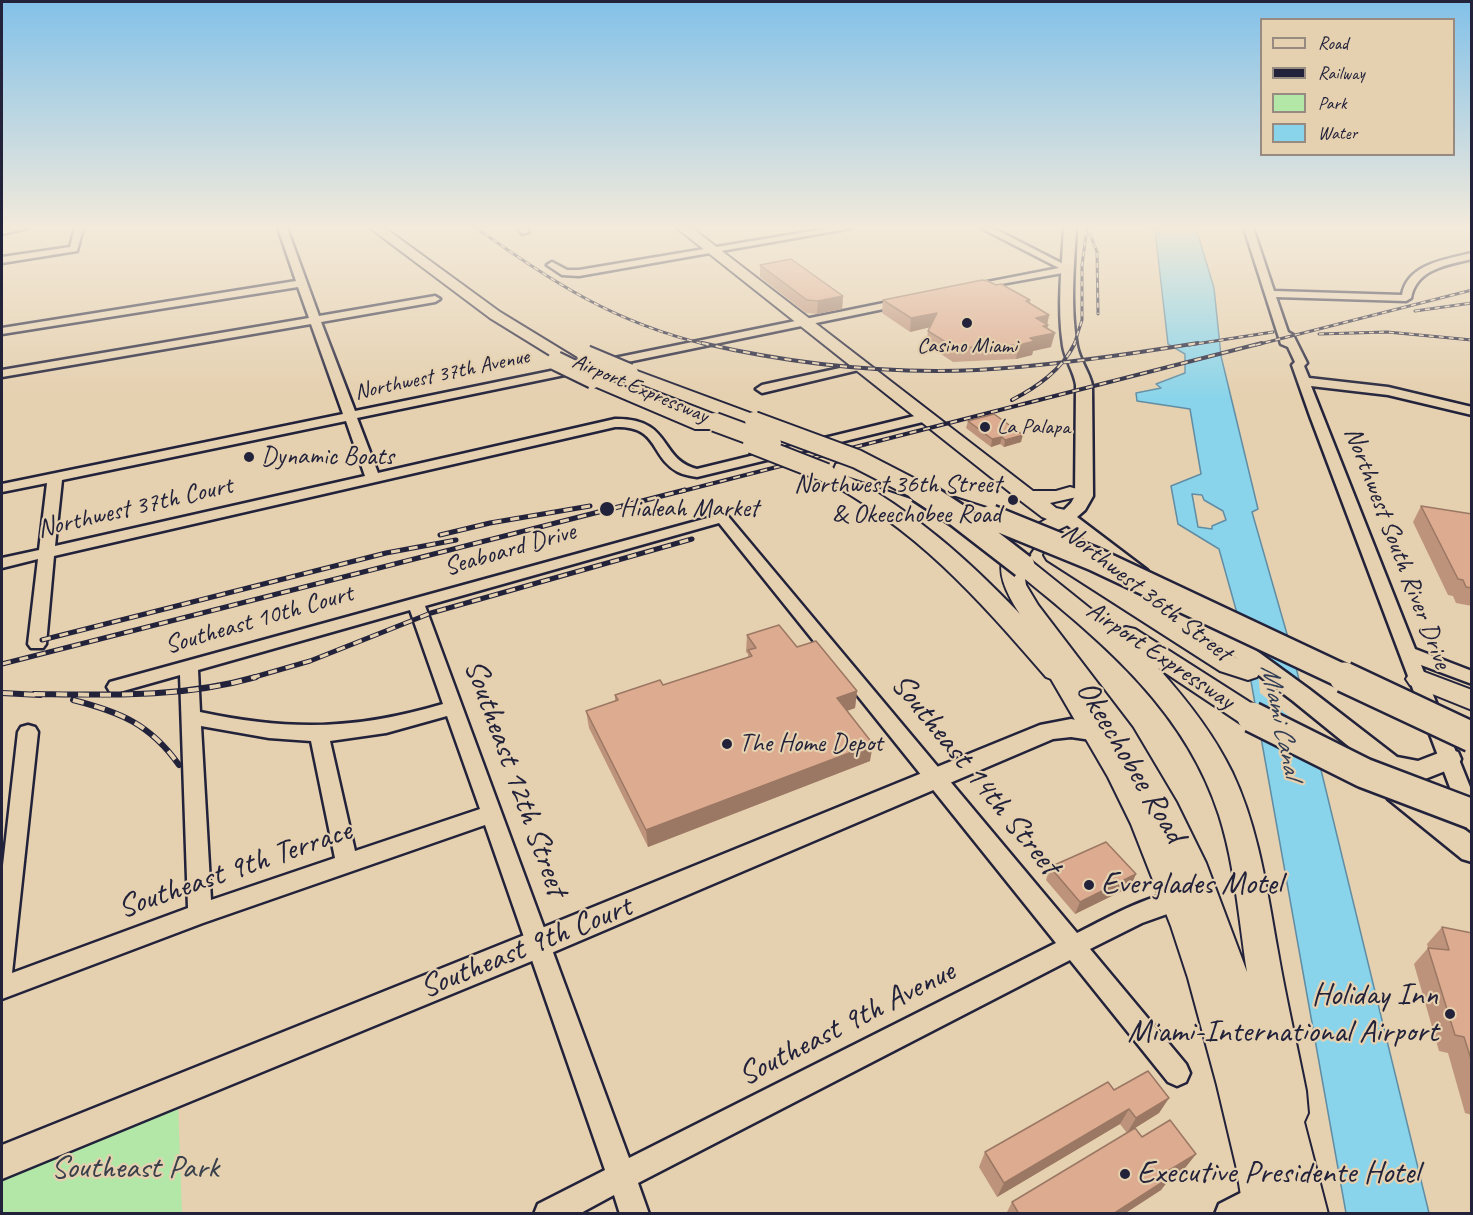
<!DOCTYPE html>
<html>
<head>
<meta charset="utf-8">
<style>
  body { margin:0 }
  #map { position:relative; width:1473px; height:1215px; overflow:hidden; background:#e5d0af; font-family:Caveat,sans-serif }
  canvas { display:block }
  .frame { position:absolute; inset:0; border:3px solid #22223b; pointer-events:none }
  .legend { position:absolute; left:1260px; top:18px; width:195px; height:138px; box-sizing:border-box; background:#e5d0af; border:2px solid #978a81; margin:0; padding:8px 10px; list-style:none; font-size:18px; color:#22223b }
  .legend li { display:flex; align-items:center; gap:12px; height:30px }
  .legend b { width:30px; border:2px solid #978a81 }
</style>
</head>
<body>
<div id="map">
<canvas width="1473" height="1215"></canvas>
<div class="frame"></div>
<ul class="legend">
<li><b style="height:8px;background:#e5d0af"></b>Road</li>
<li><b style="height:8px;background:#22223b"></b>Railway</li>
<li><b style="height:16px;background:#b3e7a8"></b>Park</li>
<li><b style="height:16px;background:#89d4ea"></b>Water</li>
</ul>
</div>
<script>
const ctx = document.querySelector('canvas').getContext('2d');
ctx.lineJoin = 'round';
function fillPath(path, color) {
  ctx.fillStyle = color;
  ctx.fill(path, 'evenodd');
}
function strokePath(path, color, width, dash) {
  ctx.strokeStyle = color;
  ctx.lineWidth = width;
  ctx.lineCap = dash ? 'butt' : 'round';
  ctx.setLineDash(dash || []);
  ctx.stroke(path);
}
function label(font, color, halo, rows, align = 'center') {
  ctx.font = font + ' Caveat,sans-serif';
  ctx.lineWidth = 4.5;
  ctx.setLineDash([]);
  ctx.textBaseline = 'middle';
  ctx.strokeStyle = halo;
  ctx.fillStyle = color;
  for (const [text, x, y, turn = 0] of rows) {
    ctx.save();
    ctx.translate(x, y);
    ctx.rotate((+turn || 0) * Math.PI / 180);
    ctx.textAlign = isNaN(turn) ? turn : align;
    if (halo) ctx.strokeText(text, 0, 0);
    ctx.fillText(text, 0, 0);
    ctx.restore();
  }
}
const green = new Path2D(`
  M178,1102L182,1213L2,1214V1175Z`);
const water = new Path2D(`
  M1149,228H1196L1214,288L1221,356L1258,509L1252,512L1293,655L1429,1213H1346L1242,631L1219,549L1178,524L1171,486L1201,474L1190,409L1137,401L1136,393L1161,388L1156,384L1185,373V354L1168,344L1155,230ZM1192,494L1202,495L1204,500L1223,511L1226,520L1212,526V529L1198,527Z`);
const pier = new Path2D(`
  M1258,672L1310,712L1316,738L1260,693Z`);
const minor = new Path2D(`
  M2,228H29L2,234Z
  M75,228H83L77,251L2,263V257L70,247Z
  M278,228H287L319,316L435,296L440,299L435,302L321,322L355,411L903,299L908,302L903,305L357,418L378,473L615,419C673,418 658,459 697,469L927,413L933,417L931,420L697,477C691,476 684,475 678,472C649,456 660,426 615,427L54,556L46,644L43,648H31L28,644L38,559L2,568V558L39,550L47,483L2,492V484L343,414L311,324L2,377V370L309,318L298,287L2,334V328L296,281ZM346,421L365,476L55,546L62,480Z
  M518,228H527L529,232L522,234Z
  M830,228H852L579,276L562,275L547,265L552,262L567,270H579Z
  M981,228H993L1073,269L1068,272L968,290V286L972,285L1059,268Z
  M1244,228H1253L1274,291L1402,295C1407,264 1446,259 1472,253V259C1447,265 1416,269 1411,298L1406,301L1276,297L1288,332L1293,335L1307,363L1304,366L1309,378L1388,387L1472,407V415L1388,395L1311,386L1415,649L1472,671V684L1421,665L1472,792V822L1463,820L1460,814L1310,416L1292,365L1295,362L1288,347L1281,344Z
  M863,363L867,364V368L762,393L756,389L762,385Z
  M722,514L727,515L1077,933C1099,922 1165,885 1187,893L1190,900L1187,907L1142,923L1090,949L1186,1064L1190,1073L1186,1082L1177,1086L1168,1082L1070,960L638,1183L649,1214H620L614,1195L579,1214H534L538,1204L605,1170L485,825L203,923L2,999V874L18,732L21,727L28,725L35,727L38,732L12,973L188,908L180,675L116,693L110,692L107,687L110,682ZM719,523L1056,943L629,1158L425,606ZM410,610L443,704C355,730 290,731 200,712L198,670ZM447,716L480,809L355,851L330,741L386,733ZM201,726L269,738L311,741L335,858L211,900Z
  M1262,1182L1272,1186L1276,1196C1266,1215 1237,1214 1215,1214L1219,1204Z`);
const major = new Path2D(`
  M1064,228H1076C1074,267 1070,308 1077,346C1080,361 1089,371 1092,385L1093,496L1085,510L1077,517L1147,570L1150,574L1147,578L1139,580L1174,607L1177,603L1184,601L1191,603L1309,689L1397,757L1418,761L1449,749L1458,752L1461,759L1458,766L1425,779L1429,786L1425,793L1419,795L1472,835V862L1462,859L1388,799L1384,792L1388,785L1394,783L1293,701L1203,633L1201,637L1193,639L1185,637L1118,583L1115,579L1118,575L1126,573L1057,517L1071,503L1075,496L1076,385C1074,371 1065,360 1063,346C1057,307 1062,267 1064,228Z
  M1071,719L1107,726L1110,732L1107,738L1098,741L1071,737L1053,739L549,954L2,1179V1145L527,934L1040,725Z`);
const highway = new Path2D(`
  M370,228H385L500,312L577,359L575,363H563L490,318Z
  M677,228H692L1033,491H1056L1070,487L1077,489L1080,493L1077,497L1050,503L1056,508L1074,512L1077,517L1074,522C1056,531 1033,540 1026,560L1031,561L1117,630L1126,627L1135,629L1262,710L1266,717L1262,724L1252,727L1242,724L1158,668C1187,700 1213,733 1232,772C1259,829 1267,891 1278,952C1286,999 1297,1045 1306,1091L1308,1113L1304,1122L1328,1214H1244L1236,1165L1217,1085L1188,978L1171,926L1131,824L1108,777L1051,679L1046,677C975,595 917,529 819,477L816,473L819,469L826,467L834,469L836,464L843,462L999,512L1002,517L999,522L991,523L847,476C913,510 969,561 1020,614C988,565 997,546 1047,519L1042,517L1021,501ZM1025,579C1106,645 1186,712 1219,815C1235,865 1239,920 1247,972L1206,863L1176,802L1132,728L1038,605L1026,585Z
  M629,368L761,417L763,421L761,425H747L623,377L620,373L623,369Z
  M593,374L709,421L711,425L709,429H695L587,383L584,379L587,375Z
  M1055,548L1063,550L1238,659L1257,665L1261,671L1257,677L1248,680L1220,671L1047,560L1044,555L1047,550Z
  M1419,670L1472,690V710L1410,685L1406,679L1410,673Z`);
const railFar3 = new Path2D(`
  M476,228C555,283 612,322 708,345
  M1090,234L1097,252L1098,314
  M1415,311L1472,303
  M1319,334L1387,332L1472,340
  M1074,345L1082,320V265L1087,228
  M1189,345L1273,332
  M1256,345L1472,290`);
const railFar2 = new Path2D(`
  M702,343C792,364 885,374 977,370C1051,366 1125,355 1198,343
  M1012,400C1037,387 1062,370 1075,343
  M679,492L1262,343`);
const railFar1 = new Path2D(`
  M440,535L490,523L590,506
  M42,640L386,553L456,540
  M2,664L685,490
  M251,678L310,661L431,613L692,539`);
const rail = new Path2D(`
  M2,693L40,695
  M34,694C110,695 182,698 256,677
  M73,700C120,712 150,724 179,765`);
const highwayBridgeFar2 = new Path2D(`
  M586,355L629,373
  M556,361L593,379
  M754,421L857,459L921,492
  M715,422L772,443
  M752,444L826,473`);
const highwayBridgeFar1 = new Path2D(`
  M919,490L957,515L1023,566
  M991,517L1094,559L1347,678`);
const highwayBridge = new Path2D(`
  M1344,677L1472,737
  M1252,717L1364,773L1472,814`);
const wall = new Path2D(`
  M760,265L843,296L842,309L817,314L806,313L760,277Z
  M996,285L1030,300V303L1049,315L1047,324L1048,325L1047,329L1051,347L1033,351L1032,355L1016,359L953,362L926,344L928,331L930,327L910,332L882,313L883,300Z
  M968,421L1021,442L1004,447L1000,444L991,447L966,428Z
  M1421,506L1472,514V606L1456,603L1453,596L1448,595L1413,522Z
  M747,635L797,647L857,691L855,708L847,711L870,761L648,847L589,728L586,711L615,701V695L663,685L748,657V654L746,652Z
  M1050,867L1136,874L1130,887L1075,914L1046,880Z
  M1442,927L1472,933V1115L1465,1113L1448,1053L1439,1051L1414,964L1428,948L1427,944Z
  M1114,1090L1169,1098L1159,1113L1127,1133L1120,1124L997,1197L979,1167L985,1152Z
  M1142,1137L1196,1154L1185,1168L1171,1177L1161,1190L1124,1214H1006L1012,1202Z`);
const shadedWall = new Path2D(`
  M843,296L842,309L817,314L818,301Z
  M937,313L935,326L910,332L911,318Z
  M1049,315L1047,325H1048L1046,335L1055,333L1051,347L1033,351L1032,355L1016,359L1019,345L1036,318Z
  M1023,435L1021,442L1004,447L1005,440Z
  M1002,437L1000,444L991,447L992,439Z
  M857,691L855,708L835,715L837,698Z
  M873,744L870,761L648,847L646,830Z
  M1136,874L1130,887L1075,914L1080,902Z
  M1169,1098L1159,1113L1127,1133L1136,1118Z
  M1129,1109L1120,1124L997,1197L1004,1183Z
  M1196,1154L1185,1168L1171,1177L1161,1190L1124,1214H1113L1168,1171Z`);
const building = new Path2D(`
  M791,259L843,296L818,301L807,300L760,265Z
  M982,280L988,281L996,285L1001,284L1030,300L1026,301L1049,315L1036,318L1048,325L1043,326L1055,333L1030,338L1035,341L1019,345L955,348L928,331L937,313L911,318L883,300Z
  M994,414L1023,435L1005,440L1002,437L992,439L968,421Z
  M1421,506L1472,514V588L1466,587L1463,580L1458,579Z
  M779,625L797,647L816,641L857,691L837,698L873,744L646,830L586,711L618,700L615,695L660,680L663,685L752,656L748,650L756,648L747,635Z
  M1106,842L1136,874L1080,902L1050,867Z
  M1442,927L1472,933V1062L1464,1037L1455,1035L1428,948L1449,950Z
  M1148,1071L1169,1098L1136,1118L1129,1109L1004,1183L985,1152L1108,1082L1114,1090Z
  M1170,1120L1196,1154L1168,1171L1172,1176L1113,1214H1019L1012,1202L1135,1128L1142,1137Z`);
const markers = [
  [967,323,6,"#22223b"],
  [985,427,6,"#22223b"],
  [249,457,6,"#22223b"],
  [1013,500,6,"#22223b"],
  [607,509,8,"#22223b"],
  [727,744,6,"#22223b"],
  [1089,885,6,"#22223b"],
  [1450,1014,6,"#22223b"],
  [1125,1174,6,"#22223b"]
];
const farPoinames = [
  ["Casino Miami",967,346],
  ["La Palapa",997,427,"left"]
];
const farStreetnames = [
  ["Northwest 37th Avenue",442,375,-12],
  ["Airport Expressway",640,389,23]
];
const poiNames = [
  ["Dynamic Boats",261,457],
  ["Northwest 36th Street",1001,485,"right"],
  ["& Okeechobee Road",1001,515,"right"],
  ["Hialeah Market",620,509],
  ["The Home Depot",739,744]
];
const streetNames = [
  ["Northwest 37th Court",135,508,-13],
  ["Northwest South River Drive",1397,548,69],
  ["Seaboard Drive",510,550,-16],
  ["Northwest 36th Street",1146,593,38],
  ["Southeast 10th Court",259,620,-16],
  ["Airport Expressway",1160,656,34]
];
const waterNames = [
  ["Miami Canal",1280,721,78]
];
const nearStreetnames = [
  ["Okeechobee Road",1130,762,59],
  ["Southeast 14th Street",975,775,51],
  ["Southeast 12th Street",515,778,70],
  ["Southeast 9th Terrace",235,870,-19],
  ["Southeast 9th Court",526,948,-22],
  ["Southeast 9th Avenue",847,1024,-27]
];
const nearPoinames = [
  ["Everglades Motel",1101,885],
  ["Holiday Inn",1438,996,"right"],
  ["Miami-International Airport",1438,1033,"right"],
  ["Executive Presidente Hotel",1137,1174]
];
const nearParknames = [
  ["Southeast Park",135,1169]
];
fillPath(green, '#b3e7a8');
fillPath(water, '#89d4ea');
strokePath(water, '#608da4', 1.5);
fillPath(pier, '#e5d0af');
strokePath(minor, '#22223b', 5);
strokePath(major, '#22223b', 5);
strokePath(highway, '#22223b', 4);
fillPath(minor, '#e5d0af');
fillPath(major, '#e5d0af');
fillPath(highway, '#e5d0af');
strokePath(railFar3, '#22223b', 3);
strokePath(railFar2, '#22223b', 4);
strokePath(railFar1, '#22223b', 5);
strokePath(rail, '#22223b', 6);
strokePath(railFar3, '#e5d0af', 1.5, [5]);
strokePath(railFar2, '#e5d0af', 2, [7]);
strokePath(railFar1, '#e5d0af', 3, [9]);
strokePath(rail, '#e5d0af', 4, [11]);
strokePath(highwayBridgeFar2, '#22223b', 22, []);
strokePath(highwayBridgeFar1, '#22223b', 28, []);
strokePath(highwayBridge, '#22223b', 34, []);
strokePath(highwayBridgeFar2, '#e5d0af', 18);
strokePath(highwayBridgeFar1, '#e5d0af', 23);
strokePath(highwayBridge, '#e5d0af', 29);
fillPath(wall, '#be937b');
fillPath(shadedWall, '#9b7864');
fillPath(building, '#ddab8f');
strokePath(building, '#9b7864', 1.5);
const sky = ctx.createLinearGradient(0, 0, 0, 399);
sky.addColorStop(0, '#82c1e9');
sky.addColorStop(0.57, '#f3eadb');
sky.addColorStop(1, '#f3eadb00');
ctx.fillStyle = sky;
ctx.fillRect(0, 0, 1473, 399);
for (const [x, y, r, color] of markers) {
  const dot = new Path2D();
  dot.arc(x, y, r, 0, 2 * Math.PI);
  ctx.fillStyle = color;
  ctx.fill(dot);
  strokePath(dot, '#e5d0af', 2);
}
label('22px', '#22223b', '#e5d0af', farPoinames);
label('22px', '#22223b', '#e5d0af', farStreetnames);
label('26px', '#22223b', '#e5d0af', poiNames, 'left');
label('26px', '#22223b', '#e5d0af', streetNames);
label('italic 27px', '#313d55', '#e5d0af', waterNames);
label('32px', '#22223b', '#e5d0af', nearStreetnames);
label('32px', '#22223b', '#e5d0af', nearPoinames, 'left');
label('32px', '#38404b', '#e5d0af', nearParknames);
</script>
</body>
</html>
